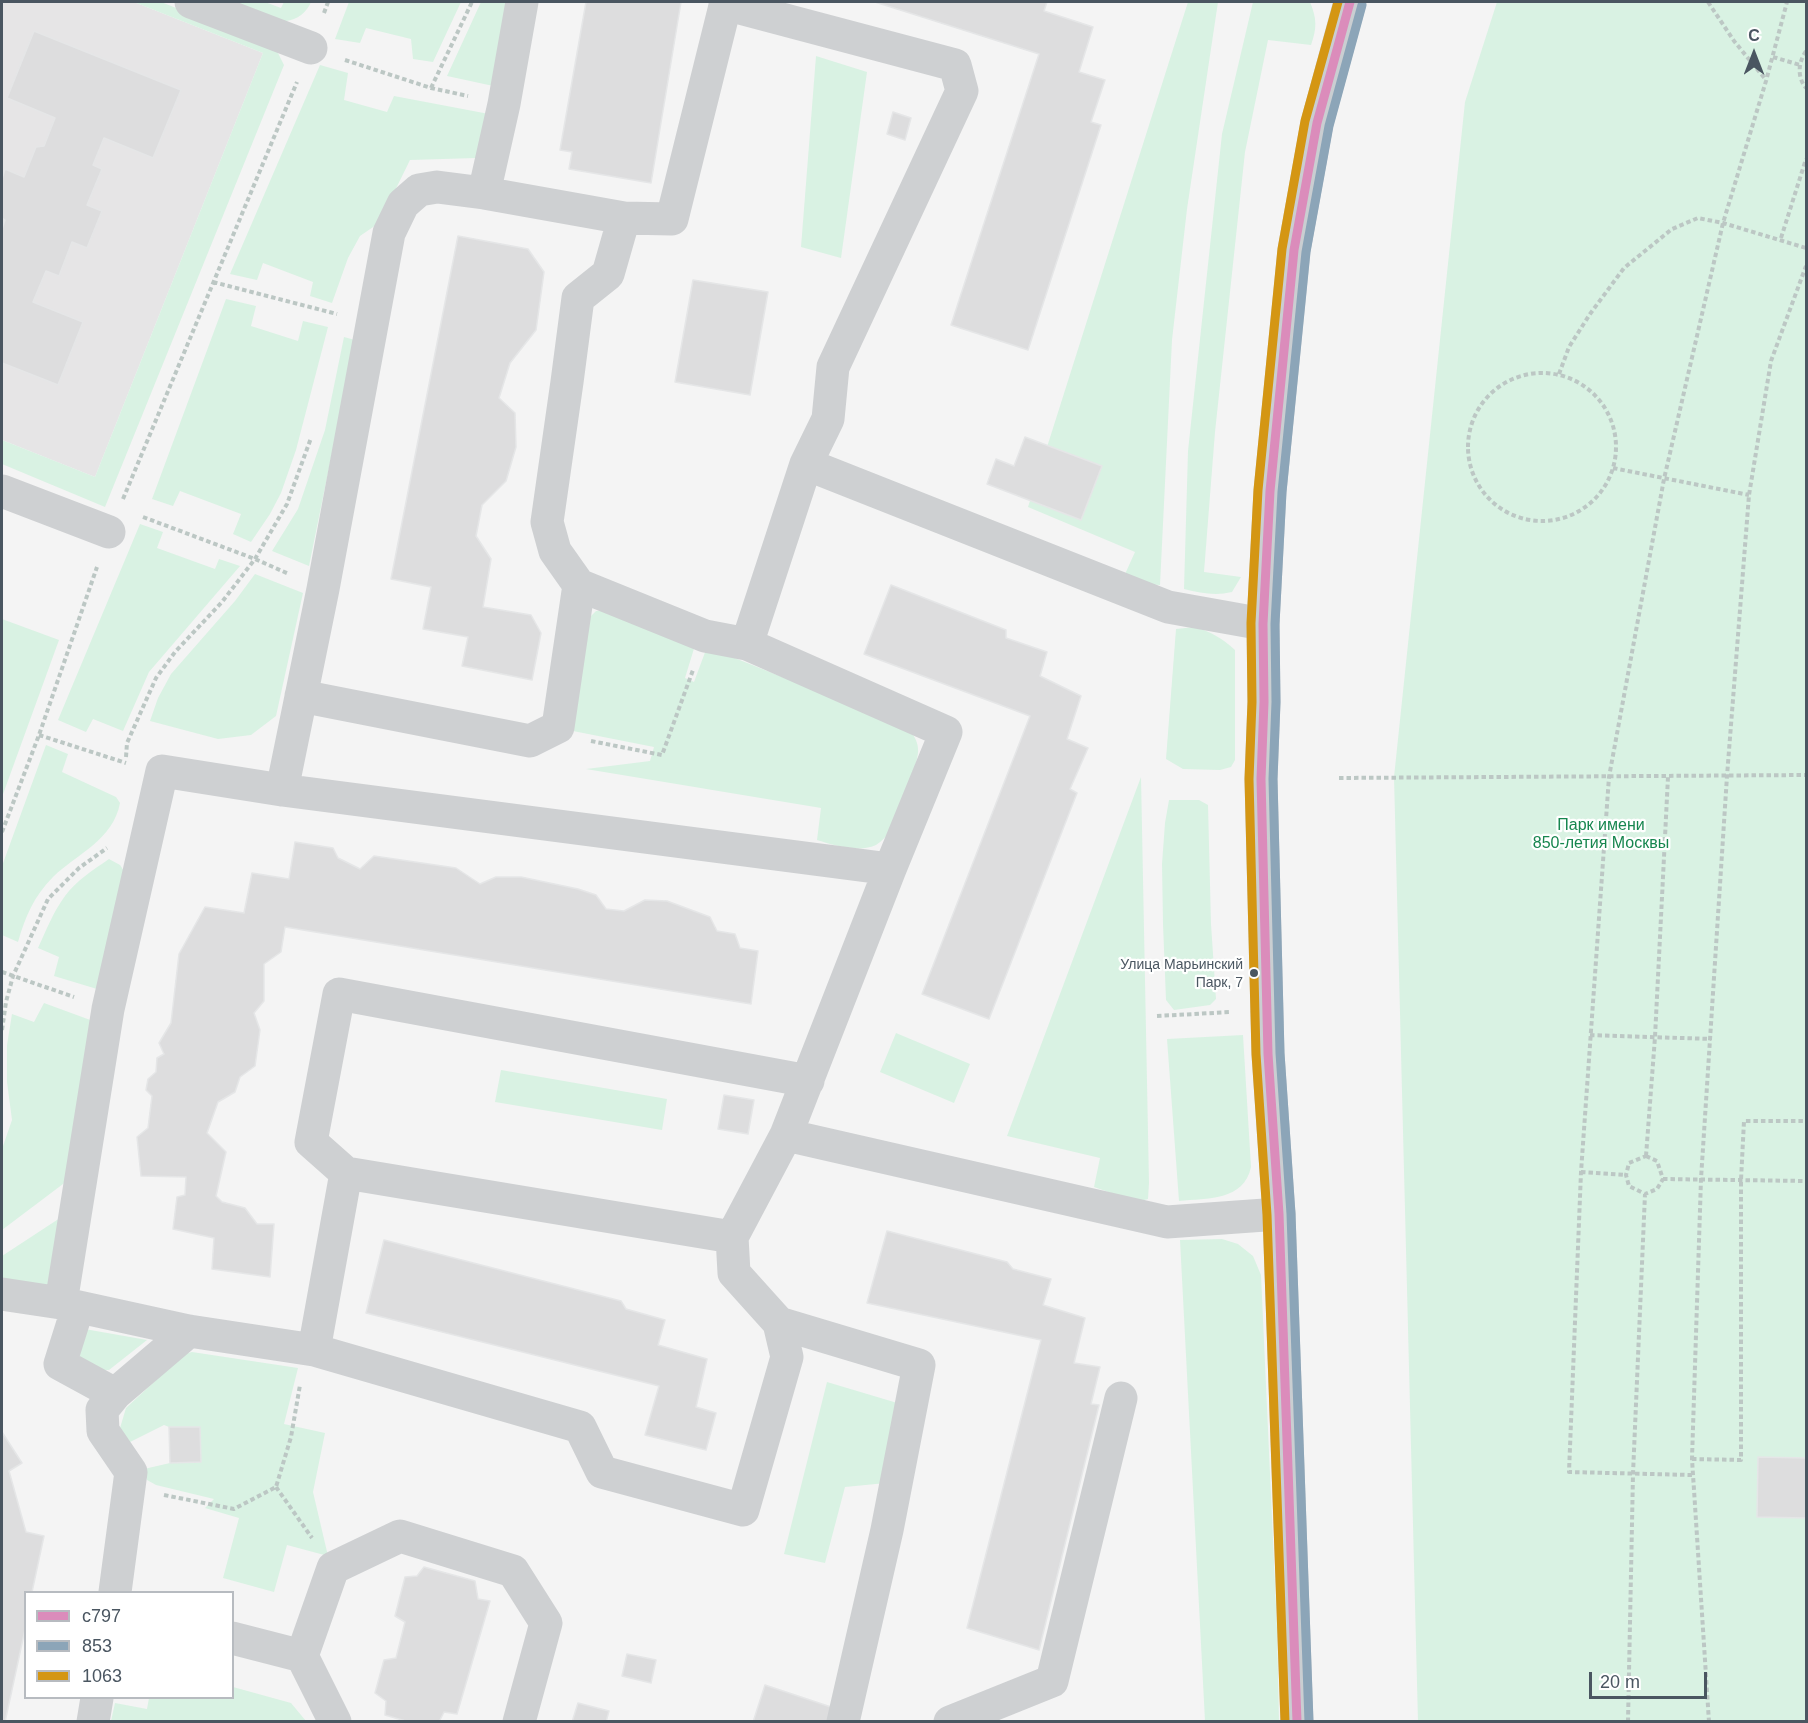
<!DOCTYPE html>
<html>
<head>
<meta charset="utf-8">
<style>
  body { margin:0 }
  #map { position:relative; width:1808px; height:1723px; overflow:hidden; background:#f4f4f4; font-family:Arial,sans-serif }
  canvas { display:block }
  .frame { position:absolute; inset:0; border:3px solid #4a5661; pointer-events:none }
  .legend { position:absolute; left:24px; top:1591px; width:210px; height:108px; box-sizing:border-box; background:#fff; border:2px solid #b7bbc0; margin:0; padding:8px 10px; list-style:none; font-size:18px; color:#4a5661 }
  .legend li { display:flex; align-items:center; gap:12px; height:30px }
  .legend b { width:30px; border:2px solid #b7bbc0 }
  .north { position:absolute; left:1724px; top:24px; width:60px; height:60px; -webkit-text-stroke:4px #fff; paint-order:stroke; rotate:0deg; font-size:16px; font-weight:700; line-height:24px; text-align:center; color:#4a5661 }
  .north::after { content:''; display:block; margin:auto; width:21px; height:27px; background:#4a5661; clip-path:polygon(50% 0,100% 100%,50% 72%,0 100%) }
  .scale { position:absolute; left:1589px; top:1672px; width:118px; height:27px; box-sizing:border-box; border:3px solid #4a5661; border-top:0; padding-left:8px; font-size:18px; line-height:21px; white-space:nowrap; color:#4a5661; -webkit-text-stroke:4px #fff; paint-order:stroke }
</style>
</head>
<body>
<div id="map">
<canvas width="1808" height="1723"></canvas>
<div class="frame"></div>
<ul class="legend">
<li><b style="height:8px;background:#db8cbb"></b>с797</li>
<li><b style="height:8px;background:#8ca5b8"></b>853</li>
<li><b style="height:8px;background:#d49613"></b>1063</li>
</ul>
<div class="north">С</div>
<div class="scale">20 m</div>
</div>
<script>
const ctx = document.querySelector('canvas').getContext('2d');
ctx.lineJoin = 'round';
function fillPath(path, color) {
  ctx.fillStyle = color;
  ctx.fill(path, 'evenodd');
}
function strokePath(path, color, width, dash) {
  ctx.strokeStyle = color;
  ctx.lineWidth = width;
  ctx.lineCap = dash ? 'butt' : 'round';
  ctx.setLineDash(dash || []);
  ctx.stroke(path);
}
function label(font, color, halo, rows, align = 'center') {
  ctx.font = font + ' Arial,sans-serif';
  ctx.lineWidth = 4.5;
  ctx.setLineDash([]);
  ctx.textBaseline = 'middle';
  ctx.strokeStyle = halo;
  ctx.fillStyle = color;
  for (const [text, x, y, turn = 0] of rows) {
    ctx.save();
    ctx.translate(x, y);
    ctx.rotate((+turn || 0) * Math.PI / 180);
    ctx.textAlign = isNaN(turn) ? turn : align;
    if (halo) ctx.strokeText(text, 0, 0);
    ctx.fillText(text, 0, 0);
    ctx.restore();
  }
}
const education = new Path2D(`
  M2,2H134L263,53L95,477L2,440Z`);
const green = new Path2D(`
  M134,2H161L275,47L284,65L105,507L2,464V440L95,477L263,53Z
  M231,2H265L281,8L284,2H311C307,12 297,20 286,21C277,22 241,6 231,2Z
  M349,2H461L433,62L413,59L411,39L366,28L360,43L335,39Z
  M481,2H512L498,87L447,76Z
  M1188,2H1218L1187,209L1172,340L1160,585L1121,583L1135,552L1028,507Z
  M1253,2H1310C1317,19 1317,28 1311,45L1268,40L1245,152L1215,432L1204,572L1241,577L1232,592C1215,596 1201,593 1184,589L1188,451L1222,134Z
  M1497,2H1806V1721L1418,1722L1394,777L1465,102Z
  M816,56L867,72L841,258L801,247Z
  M320,65L348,73L344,100L387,112L394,96L489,114L476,158L410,160L379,223L360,236L348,258L332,303L310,296L313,282L263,263L257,280L230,274Z
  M226,299L256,306L251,326L298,341L303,321L328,327L296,450L281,493L270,514L251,542L233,534L241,514L180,491L173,506L152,499Z
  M344,337L355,340L309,566L272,551L298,509L325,430Z
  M140,524L163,532L157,548L215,569L219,559L240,566L149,672L123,731L93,719L86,732L58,720Z
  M255,574L303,593L276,716L251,735L218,739L150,721L158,698L171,674L235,601Z
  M596,611H611L696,642L685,678L694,682L707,647L908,727C912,733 918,741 918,749C920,760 898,817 892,828C888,835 882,841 876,845C860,853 832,845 817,840L821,808L586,769L650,761L654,747L573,731L588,619Z
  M2,619L59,640L2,797Z
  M1195,627C1211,632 1222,638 1235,650V760L1231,767L1220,770L1183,769L1166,759L1176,629Z
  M46,745L68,754L62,772L116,797L120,803C113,840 78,853 53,877C34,896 25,917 18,942L2,935V866Z
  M1141,777L1149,1183L1148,1199L1137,1202L1094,1187L1100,1158L1007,1136Z
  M1169,800H1199L1208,805L1211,924L1216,999L1210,1005L1174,1010L1166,1000L1163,924L1162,864L1165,823Z
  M109,859L120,865L124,871L97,989L54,976L59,957L38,948C46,931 53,912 65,896C76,881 93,870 109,859Z
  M44,1003L93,1021L68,1177L63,1184L2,1230V1149L12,1120L7,1082V1045L12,1014L34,1022Z
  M896,1033L970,1064L954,1103L880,1072Z
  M1243,1035L1251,1167C1244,1201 1207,1198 1179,1201L1167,1039Z
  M501,1070L667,1099L662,1130L495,1102Z
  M60,1218L48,1287L2,1282V1256Z
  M1222,1239L1238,1244L1253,1256L1261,1275L1277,1628L1279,1721H1205L1180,1240Z
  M79,1328L147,1340L109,1370H99L80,1361Z
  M192,1352L298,1368L284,1424L325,1433L313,1492L328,1556L287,1545L274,1592L223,1578L239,1518L205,1508L214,1499L156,1485L147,1480L144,1469L170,1463L201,1462L200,1427H169L164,1425L130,1442L120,1428L126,1408L184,1354Z
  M827,1382L904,1405L886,1483L845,1487L825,1563L784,1554Z
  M233,1687L291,1703L306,1721H111L115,1703L147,1709L149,1698H232Z`);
const building = new Path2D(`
  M586,2H681L651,183L569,169L572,152L560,150Z
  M875,2H1047L1044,11L1093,27L1079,72L1105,80L1091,122L1101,125L1028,350L951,325L1039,54Z
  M34,31L181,90L153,158L104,138L93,165L102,169L87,205L102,211L87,248L72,242L59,276L46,271L33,302L83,322L58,385L2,363V229L5,220L2,218V179L5,169L24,177L36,147L44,146L55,118L7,98Z
  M893,112L911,118L905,140L887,134Z
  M458,236L528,249L544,272L536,330L510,363L499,398L515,413L516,447L506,481L482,505L476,536L491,559L483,607L531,615L541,633L532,680L462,666L468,637L423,629L431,587L391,579Z
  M693,280L768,292L750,395L675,382Z
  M1025,437L1102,466L1081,520L987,484L996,459L1014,466Z
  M891,585L1006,630V638L1047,652L1040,676L1081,696L1067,739L1088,748L1070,789L1077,793L989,1019L922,994L1030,716L864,654Z
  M295,842L333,848L338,858L360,869L374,856L456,868L480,884L496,877H521L578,889L596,895L606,909L624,911L645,900L667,901L710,917L717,931L735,934L740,948L758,951L751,1004L285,927L281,952L264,964V1001L254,1013L260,1030L255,1066L240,1077L235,1092L218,1102L207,1133L226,1152L216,1196L222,1202L245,1208L257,1224H274L270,1277L212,1269L214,1238L173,1229L177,1197L185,1195L186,1177L141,1176L137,1137L148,1128L152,1096L146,1090L148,1079L156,1072L157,1058L164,1054L159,1043L171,1023L179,954L205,907L244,913L252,873L289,879Z
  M724,1095L754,1100L748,1134L718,1129Z
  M887,1231L1007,1262L1013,1269L1051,1279L1043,1305L1085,1318L1074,1363L1100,1367L1091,1404L1099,1405L1039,1650L967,1628L1041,1340L867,1303Z
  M384,1240L621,1301L626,1309L665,1320L658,1345L707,1359L696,1407L716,1413L706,1450L645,1435L659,1386L366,1313Z
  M169,1427H200L201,1462L170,1463Z
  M2,1432L22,1463L9,1471L26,1532L44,1536L32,1592H26V1625L5,1722H2Z
  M1758,1457L1806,1458V1518L1757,1517Z
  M424,1567L475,1581L478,1599L490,1601L457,1714L444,1712L439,1722H409L385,1715L386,1701L375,1693L384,1660L396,1658L405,1622L395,1616L405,1577L417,1576Z
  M627,1654L656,1660L651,1683L622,1676Z
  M765,1685L840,1710L836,1722H753Z
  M578,1703L609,1711L606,1722H572Z`);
const path = new Path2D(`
  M1708,2L1734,41L1766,80
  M324,13L328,2
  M1806,51C1798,63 1797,77 1806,88
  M1773,57L1800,65
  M345,60L431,88L468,96
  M431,88L472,2
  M1781,238L1806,159
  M213,282L337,314
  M1468 447a74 74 0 1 1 148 0a74 74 0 1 1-148 0Z
  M1559,374L1569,347L1590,314L1624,268L1672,229L1698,218L1723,223L1806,248
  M1613,468L1749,495
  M123,499L297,82
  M143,517L255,559L289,574
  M39,735L126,763
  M591,741L662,755L693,670
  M126,757L127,743L156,678L175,652L222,602L255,559L287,504L311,438
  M1339,778L1806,775
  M2,832L39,735L97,567
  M2,972L74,997
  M1157,1016L1231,1012
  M2,1030L6,1002L13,976L48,899L79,868L107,848
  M1590,1035L1711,1039
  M1646,1156L1655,1037L1668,777
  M1646,1156L1657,1161L1663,1179L1657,1189L1645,1194L1629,1186L1626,1175L1629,1163Z
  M1581,1172L1625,1175
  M1663,1179L1806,1181
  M1692,1459L1741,1460V1180L1744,1121H1806
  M1692,1475L1569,1472L1581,1172L1609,777L1664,479L1723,223L1766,81L1787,2
  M276,1487L312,1538
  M164,1495L234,1509L276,1487L291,1437L300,1385
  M1628,1722L1633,1474L1645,1194
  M1709,1722L1692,1459L1701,1179L1727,776L1749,495L1771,361L1806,266`);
const minor = new Path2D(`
  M191,2L311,48
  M725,4L955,65L962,91L833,367L828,419L806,464L747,644
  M484,193L504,104L522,2
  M624,218L608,274L578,298L567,382L547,522L555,551L579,585L705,636L747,644L946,732L890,869L786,1135L732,1237L734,1273L779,1323L787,1357L743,1510L602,1472L580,1427L314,1350L189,1331L61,1303L108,1009L162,771L282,790L890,869
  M806,464L1168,607L1263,624
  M2,491L109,532
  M301,696L530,741L558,727L579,585
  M282,790L323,589L389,233L403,204L419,190L437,187L484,193L624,218L672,219L726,2
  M786,1135L1167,1222L1279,1214
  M346,1173L311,1142L339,994L808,1081
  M2,1294L61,1303
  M78,1307L60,1364L115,1394L102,1410L103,1431L131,1472L115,1592
  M779,1323L919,1365L887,1530L843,1722
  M314,1350L346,1173L732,1237
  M115,1394L189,1331
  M232,1638L302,1656L335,1722
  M302,1656L333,1568L400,1536L513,1571L546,1623L519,1722
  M93,1722L97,1698
  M950,1722L1052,1681L1121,1398`);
const major = new Path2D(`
  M1297,1722L1279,1214L1268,1054L1261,779L1264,702L1263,624L1270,491L1294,250L1317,123L1350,2`);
const bus1 = new Path2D(`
  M1297,1722L1279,1214L1268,1054L1261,779L1264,702L1263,624L1270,491L1294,250L1317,123L1350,2`);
const bus2 = new Path2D(`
  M1309,1722L1291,1214L1280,1053L1273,779L1276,702L1275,624L1282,492L1306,252L1329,126L1362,5`);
const bus3 = new Path2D(`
  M1285,1722L1267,1215L1256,1054L1249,779L1252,702L1251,623L1258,490L1282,249L1305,121L1338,2`);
const markers = [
  [1254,973,5,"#4a5661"]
];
const busNames = [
  ["Улица Марьинский",1243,965],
  ["Парк, 7",1243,983]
];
const parkNames = [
  ["Парк имени",1601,826],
  ["850-летия Москвы",1601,844]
];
fillPath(education, '#e6e5e6');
fillPath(green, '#d9f2e3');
fillPath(building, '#ddddde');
strokePath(building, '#e5e6e7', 1.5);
strokePath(path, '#bcc7c4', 4, [4.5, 3]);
strokePath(minor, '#ced0d2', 33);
strokePath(major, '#caced1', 33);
strokePath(bus1, '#db8cbb', 9);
strokePath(bus2, '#8ca5b8', 9);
strokePath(bus3, '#d49613', 9);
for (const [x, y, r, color] of markers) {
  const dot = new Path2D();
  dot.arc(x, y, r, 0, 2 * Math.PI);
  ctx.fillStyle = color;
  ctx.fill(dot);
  strokePath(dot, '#fff', 2);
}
label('14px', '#4a5661', '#fff', busNames, 'right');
label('16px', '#17864f', '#fff', parkNames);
</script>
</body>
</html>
